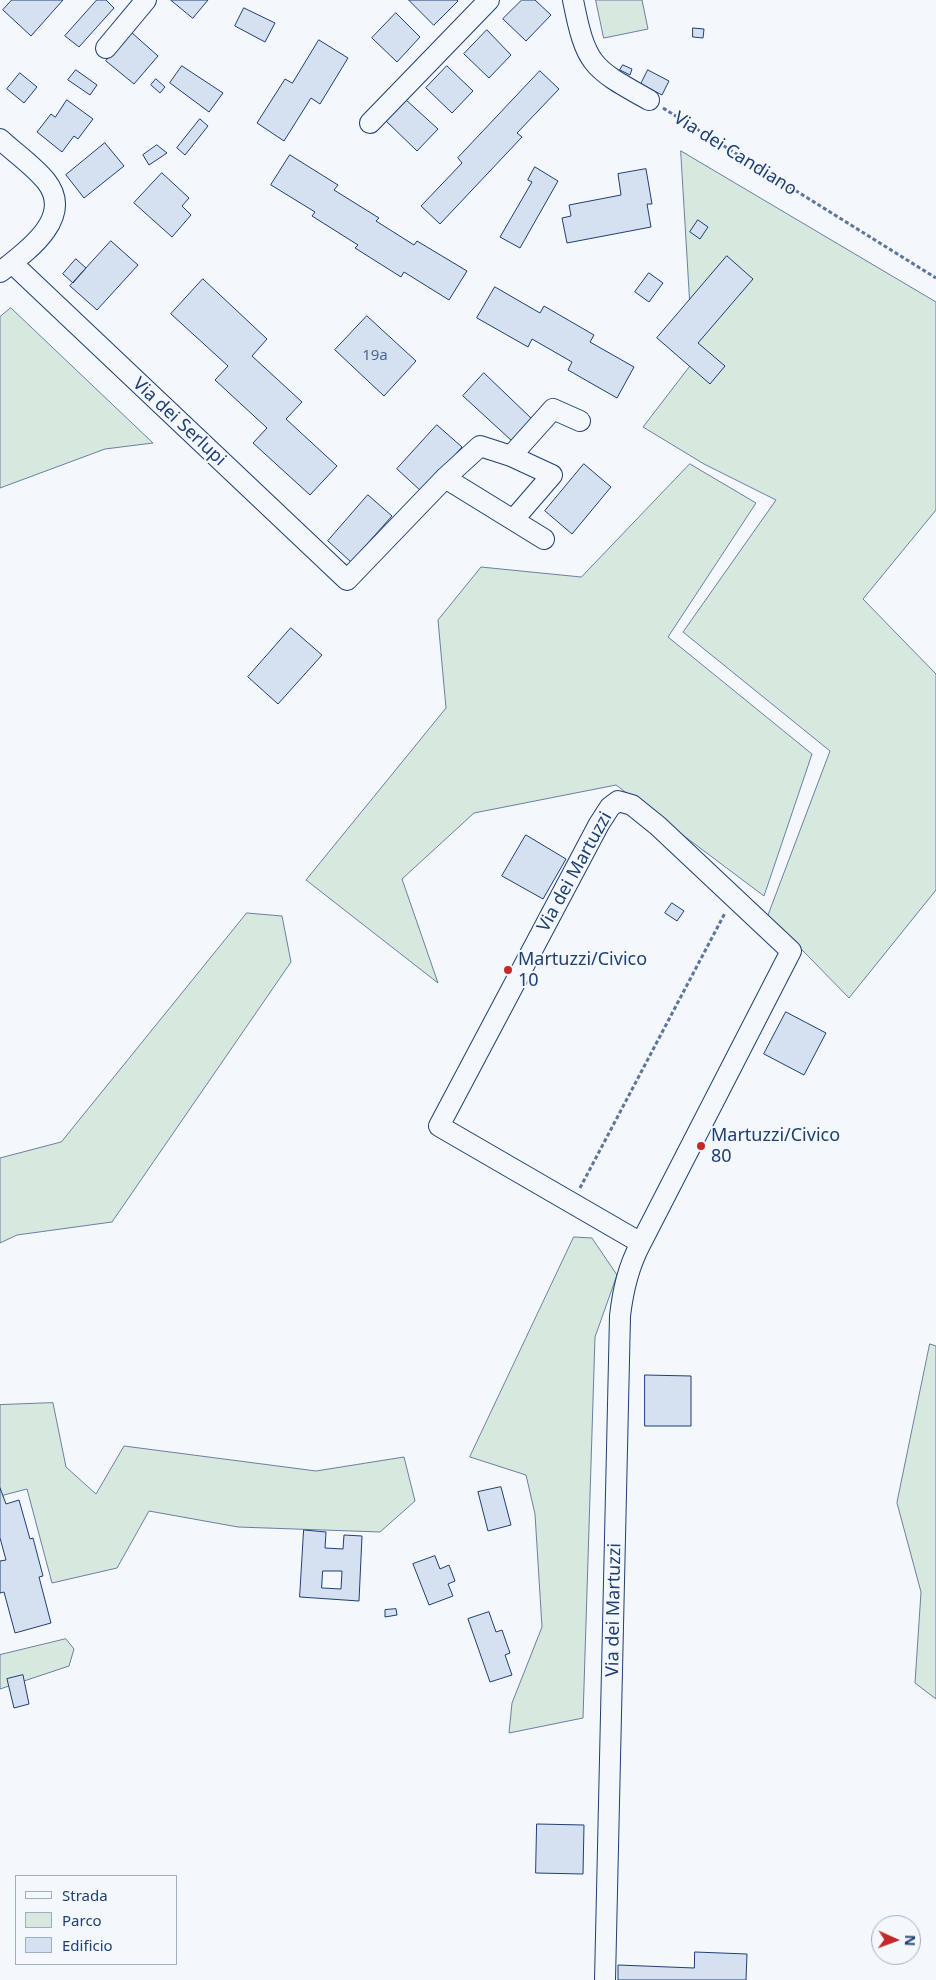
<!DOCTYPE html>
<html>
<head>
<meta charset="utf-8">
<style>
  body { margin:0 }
  #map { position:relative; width:936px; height:1980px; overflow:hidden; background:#f4f7fb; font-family:"Noto Sans",sans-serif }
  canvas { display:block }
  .legend { position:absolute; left:15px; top:1875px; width:162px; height:90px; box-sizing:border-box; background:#f4f7fb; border:1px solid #9eadc5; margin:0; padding:6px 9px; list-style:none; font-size:15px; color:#1d3f73 }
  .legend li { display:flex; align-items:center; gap:10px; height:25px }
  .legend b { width:25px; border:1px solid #9eadc5 }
  .north { position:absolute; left:871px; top:1915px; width:50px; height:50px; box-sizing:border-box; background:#f4f7fb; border:1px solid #9eadc5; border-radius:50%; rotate:92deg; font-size:14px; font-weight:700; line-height:20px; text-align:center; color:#1d3f73 }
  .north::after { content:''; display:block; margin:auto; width:18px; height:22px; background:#c62828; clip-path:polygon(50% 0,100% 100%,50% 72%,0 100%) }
</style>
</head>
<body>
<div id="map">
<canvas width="936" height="1980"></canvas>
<ul class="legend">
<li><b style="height:6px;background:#f4f7fb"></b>Strada</li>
<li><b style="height:14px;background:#d7e8df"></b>Parco</li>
<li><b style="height:14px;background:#d5e0f0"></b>Edificio</li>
</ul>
<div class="north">N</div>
</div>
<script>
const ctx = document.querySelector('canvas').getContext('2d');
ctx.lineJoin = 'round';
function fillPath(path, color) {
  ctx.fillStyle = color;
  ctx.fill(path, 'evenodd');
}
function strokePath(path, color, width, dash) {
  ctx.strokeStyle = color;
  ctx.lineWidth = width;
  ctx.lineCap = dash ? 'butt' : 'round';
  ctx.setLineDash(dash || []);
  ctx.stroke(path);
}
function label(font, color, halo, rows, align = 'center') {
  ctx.font = font + ' "Noto Sans",sans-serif';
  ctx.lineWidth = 4;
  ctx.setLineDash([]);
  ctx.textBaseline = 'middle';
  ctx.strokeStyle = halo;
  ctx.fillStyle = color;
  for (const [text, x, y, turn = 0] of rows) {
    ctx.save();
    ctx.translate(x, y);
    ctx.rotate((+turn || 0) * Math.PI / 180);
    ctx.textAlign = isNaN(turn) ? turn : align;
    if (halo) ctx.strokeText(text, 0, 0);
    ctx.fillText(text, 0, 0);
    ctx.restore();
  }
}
const green = new Path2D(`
  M596,0H642L648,29L604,38Z
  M681,151L936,302V510L863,599L936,674V890L849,998L768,915L830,751L683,632L776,500L704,464L643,427L693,362Z
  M11,308L153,443L105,449L0,488V317Z
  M690,464L756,503L668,637L812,754L764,896L616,785L474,813L402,879L438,983L306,880L446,708L438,620L481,567L581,577Z
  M247,913L282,916L291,962L112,1222L17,1235L0,1243V1158L61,1142Z
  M574,1237L592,1238L617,1275L595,1337L583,1718L509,1733L512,1703L542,1627L535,1514L526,1475L470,1457Z
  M930,1344L936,1346V1699L915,1683L921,1592L897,1503Z
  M53,1403L66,1467L96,1494L124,1446L316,1471L404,1457L415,1501L380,1532L238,1527L149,1511L117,1568L52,1583L27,1489L0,1496V1405Z
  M66,1639L74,1649L69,1666L0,1689V1655Z`);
const building = new Path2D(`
  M12,0H63L31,36L3,10Z
  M97,0H106L114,8L79,47L65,36Z
  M171,0H208L193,18Z
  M409,0H457L458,1L434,25Z
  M522,0H535L551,15L526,41L503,19Z
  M244,8L275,23L265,42L235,26Z
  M396,13L420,37L397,62L372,38Z
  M693,28L704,29L703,38L693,37Z
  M487,30L511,55L489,78L464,54Z
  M131,32L158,56L134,84L106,61Z
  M319,40L348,58L320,104L311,98L284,141L257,123L285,79L292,83Z
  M623,65L632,69L630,75L620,70Z
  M182,66L223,93L209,112L170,83Z
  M447,66L473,91L452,113L426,88Z
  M76,70L97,85L90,95L68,80Z
  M648,70L669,81L662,95L641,84Z
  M540,71L559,89L517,133L522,137L440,224L421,206L462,163L458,158Z
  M20,73L37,87L24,103L7,89Z
  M156,79L165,87L160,93L151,85Z
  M405,99L438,129L417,151L385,120Z
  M67,100L93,119L78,139L74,136L62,152L37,132L51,114L55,117Z
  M200,119L208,126L185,155L177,148Z
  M105,143L124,166L84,198L66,175Z
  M157,145L167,153L149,165L143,155Z
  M290,155L338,185L334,190L379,218L376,221L414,245L417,241L467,271L449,300L404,272L401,277L355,248L358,245L312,216L315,212L271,185Z
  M535,167L558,181L520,248L500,237L532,182L528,180Z
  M646,169L652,204H647L651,227L567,243L562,218L571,216L569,205L621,195L618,174Z
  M162,173L189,198L182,206L191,215L172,237L134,203Z
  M698,220L708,227L700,239L690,232Z
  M111,241L138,265L97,310L70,286Z
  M727,256L753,279L698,343L725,366L710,384L657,338Z
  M76,259L86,268L73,283L63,274Z
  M649,273L663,283L649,302L635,292Z
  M203,279L267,339L252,356L302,402L286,419L337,466L310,495L253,443L267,428L215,380L228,366L171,314Z
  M495,287L540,313L544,306L594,335L590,342L634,367L617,398L568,370L572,362L532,339L528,347L477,318Z
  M367,316L416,361L384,396L335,350Z
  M484,373L532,419L512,441L463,396Z
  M437,425L462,447L422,492L397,469Z
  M584,464L611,487L572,534L545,511Z
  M368,495L392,516L351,562L328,541Z
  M291,628L322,655L278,704L248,677Z
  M526,835L566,859L543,899L502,876Z
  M672,903L684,911L677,921L665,913Z
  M786,1012L826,1033L804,1075L764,1054Z
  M645,1375L691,1376V1426H645Z
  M501,1487L511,1525L488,1531L478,1492Z
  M0,1488L6,1504L19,1500L30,1539L33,1538L43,1576L39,1577L51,1623L15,1633L4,1592L0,1593V1561L6,1560L0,1538Z
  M304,1530L326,1532L325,1548L343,1549L344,1535L362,1536L359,1601L300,1597ZM323,1571H342L341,1589L322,1588Z
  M435,1556L440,1569L449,1565L455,1581L448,1584L453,1596L429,1605L413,1564Z
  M396,1609L397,1615L385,1617V1610Z
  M489,1612L496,1632L502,1630L510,1653L505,1655L512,1675L490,1682L468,1619Z
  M23,1675L29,1704L14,1708L7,1679Z
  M537,1824L584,1825L583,1874L536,1873Z
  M695,1952L747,1954L746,1980H618V1965L694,1968Z`);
const path = new Path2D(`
  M663,108L936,278
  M580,1188L725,913`);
const minor = new Path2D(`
  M573,0C586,66 592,68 649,100
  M106,48L146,0
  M370,123L489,0
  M0,139C15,153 33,165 46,181C75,218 26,252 0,272
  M12,263L347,580L445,478L480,446L511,456L553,409L580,421
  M511,456L552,475L514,519
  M445,478L544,539
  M605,1980L620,1316C623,1290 628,1267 641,1243L791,951L658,826L632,805L618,801L610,807L599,824L439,1126L641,1243`);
const markers = [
  [508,970,5,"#c62828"],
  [701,1146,5,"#c62828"]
];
const numberNames = [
  ["19a",375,356]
];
const streetNames = [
  ["Via dei Candiano",735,154,32],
  ["Via dei Serlupi",179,422,43],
  ["Via dei Martuzzi",575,872,-61],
  ["Via dei Martuzzi",614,1610,-89]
];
const poiNames = [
  ["Martuzzi/Civico",518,960],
  ["10",518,981],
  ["Martuzzi/Civico",711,1136],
  ["80",711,1157]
];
fillPath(green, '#d7e8df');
strokePath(green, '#687fa3', 1);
fillPath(building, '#d5e0f0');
strokePath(building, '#1d3f73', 1);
strokePath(minor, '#1d3f73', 22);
strokePath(path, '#5e769c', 3, [4, 2.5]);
strokePath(minor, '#f4f7fb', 20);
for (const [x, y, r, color] of markers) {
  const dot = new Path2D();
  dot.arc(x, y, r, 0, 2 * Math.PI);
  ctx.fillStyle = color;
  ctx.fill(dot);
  strokePath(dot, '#f4f7fb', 2);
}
label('15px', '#4b6792', null, numberNames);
label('18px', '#1d3f73', '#f4f7fb', streetNames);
label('18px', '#1d3f73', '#f4f7fb', poiNames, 'left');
</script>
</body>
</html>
